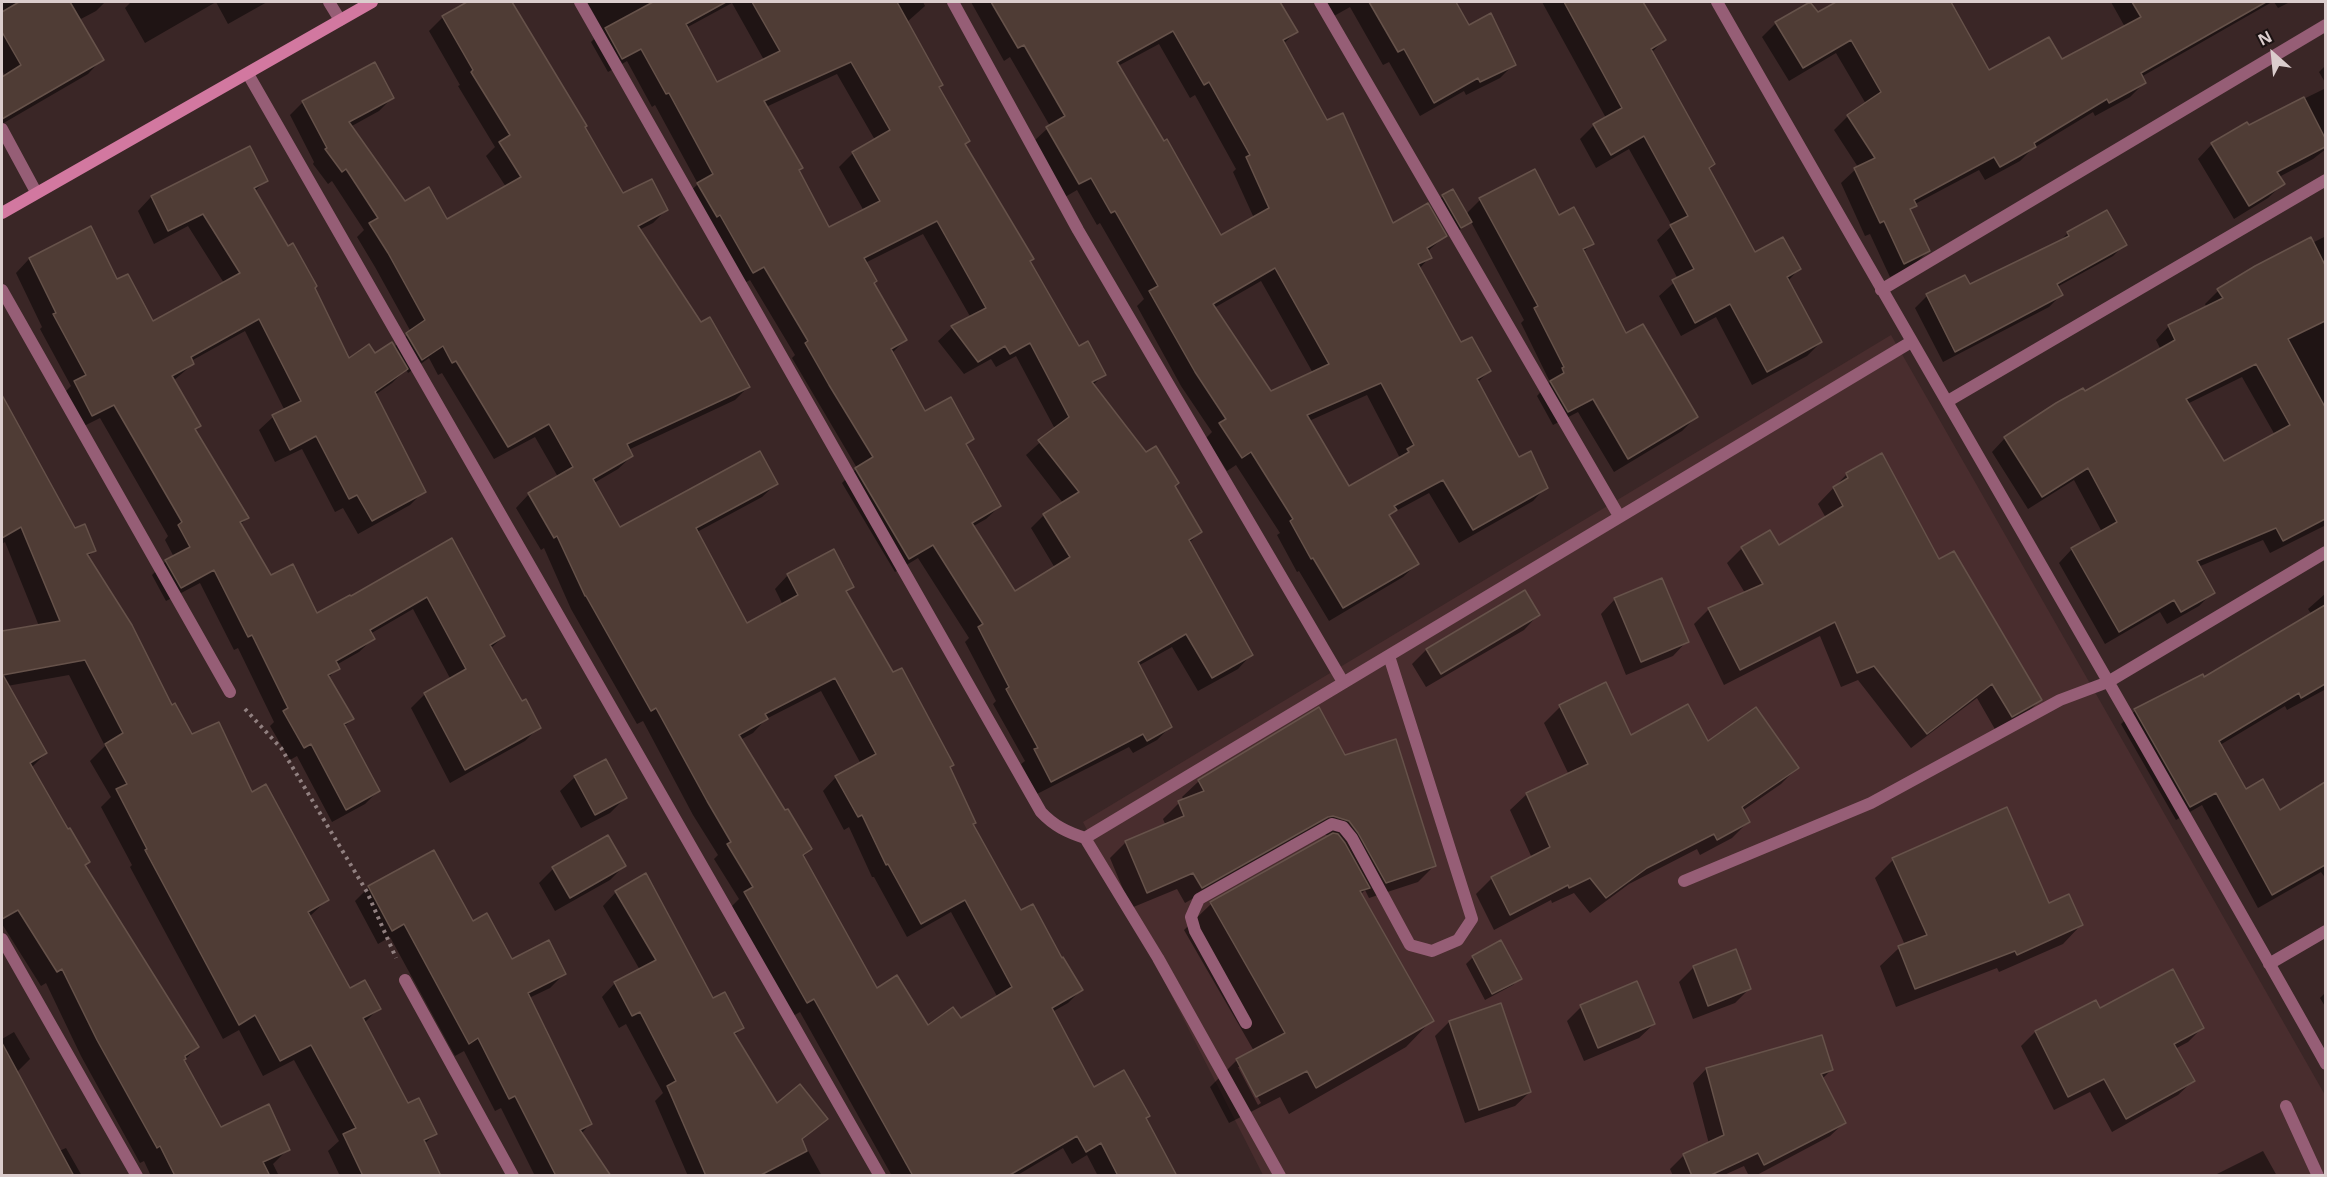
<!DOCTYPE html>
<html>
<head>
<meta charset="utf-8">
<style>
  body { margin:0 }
  #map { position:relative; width:2327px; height:1177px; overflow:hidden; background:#3a2626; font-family:"Open Sans",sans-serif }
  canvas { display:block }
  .frame { position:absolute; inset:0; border:3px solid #dbcdcd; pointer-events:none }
  .north { position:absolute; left:2243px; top:24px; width:60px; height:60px; -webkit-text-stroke:4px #1b1212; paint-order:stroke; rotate:333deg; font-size:16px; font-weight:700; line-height:24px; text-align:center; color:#dbcdcd }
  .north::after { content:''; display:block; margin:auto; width:21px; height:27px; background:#dbcdcd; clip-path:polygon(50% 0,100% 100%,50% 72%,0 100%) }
</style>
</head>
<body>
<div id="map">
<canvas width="2327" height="1177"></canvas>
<div class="frame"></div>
<div class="north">N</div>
</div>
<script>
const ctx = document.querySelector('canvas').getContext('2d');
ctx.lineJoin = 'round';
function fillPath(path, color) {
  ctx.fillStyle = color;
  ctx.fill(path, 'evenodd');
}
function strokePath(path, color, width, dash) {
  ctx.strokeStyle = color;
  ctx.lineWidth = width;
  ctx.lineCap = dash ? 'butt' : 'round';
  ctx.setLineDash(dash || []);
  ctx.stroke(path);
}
const built = new Path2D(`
  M1891,335L2325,1095V1175H1263L1083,822Z`);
const shadow = new Path2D(`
  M2,2H105L96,11L79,20L102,59L88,74L2,124V78L5,76L2,70Z
  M131,2H267L228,24L216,2L145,43L125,8Z
  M470,2H514L511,3L622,195L666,210L653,223L639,230L700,324L748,387L735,400L628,450L632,456L618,469L594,483L619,529L776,484L762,497L697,532L747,625L783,605L775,589L788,575L852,587L846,593L949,768L972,825L1020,912L1061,960L1081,990L1068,1003L1052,1012L1094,1089L1145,1118L1175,1176H1098L1087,1155L1072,1164L1063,1148L1016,1176H901L900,1174L892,1176L800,1012L793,1016L731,907L739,899L714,859L718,855L693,815L643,721L637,724L571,609L544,548L541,550L516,508L529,494L558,477L535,437L494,459L442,373L438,375L429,358L408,373L406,369L392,383L375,395L424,491L410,505L358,534L343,508L335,512L302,449L275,462L259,430L273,417L285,411L245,331L191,361L193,364L173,381L199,426L194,431L247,518L240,525L270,577L317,615L451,540L504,636L490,649L521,703L539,727L525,741L450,783L411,708L425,694L451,680L413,609L370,634L373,639L359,652L336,665L338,668L328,678L352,719L344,727L379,790L365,804L332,822L297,756L290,760L270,726L274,722L238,648L234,650L200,583L166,601L152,575L166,561L174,557L165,540L168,536L100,418L78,429L61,396L71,386L40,329L42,327L16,273L29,259L116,282L153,323L224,283L188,226L154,244L138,211L151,197L250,148L266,180L254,192L313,288L348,360L375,355L394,347L411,332L375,267L357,237L364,230L332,181L328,184L313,164L314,162L290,115L303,102L392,98L379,111L350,127L404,203L447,221L506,187L486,156L495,147L458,86L460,85L429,31L443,17ZM821,691L861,764L836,777L823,791L844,830L849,827L872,877H874L907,937L951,912L998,998L961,1020L928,1027L876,990L803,857L810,849L784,812L740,740L753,733L766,719Z
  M574,2H923L925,6L907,22L938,88L968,141L964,145L1079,348L1104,374L1093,385L1174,487L1200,532L1189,543L1251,655L1238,669L1198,691L1172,647L1138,666L1170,727L1157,740L1133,753L1129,747L1037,794L1021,764L1025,761L993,704L996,701L965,642L969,638L918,558L895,572L842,483L857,468L792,358L795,355L750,280L739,286L684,197L698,184L655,105L652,107L627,61L608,72L591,42L594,39ZM732,3L764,60L717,83L686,28ZM837,74L875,140L853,153L839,167L864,211L828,229L766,107ZM923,234L971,318L952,328L938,341L964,374L991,359L996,367L1016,356L1055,429L1026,455L1063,503L1044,515L1031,528L1055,568L1014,593L972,527L986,519L1000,506L965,446L972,439L925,413L891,354L905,340L873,284L865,263Z
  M971,2H1279L1296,32L1283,44L1327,122L1392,225L1445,236L1427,252L1430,257L1419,269L1461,345L1489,371L1477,383L1519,459L1546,487L1533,501L1459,543L1429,493L1392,513L1388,516L1417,564L1403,577L1329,621L1299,571L1297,572L1277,535L1280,533L1236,465L1227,471L1206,438L1212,432L1181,386L1137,306L1144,299L1100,223L1097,225L1077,190L1065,197L1033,142L1050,126L1010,57L1004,61ZM1159,44L1190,98L1195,95L1236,169L1233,172L1254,218L1221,237L1118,66ZM1261,281L1313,373L1271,393L1214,308ZM1367,395L1400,458L1349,488L1309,421Z
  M1327,2H1454L1469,27L1514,64L1500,78L1466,95L1464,91L1420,116L1389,62L1383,65L1350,7L1334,16Z
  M1542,2H1632L1639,14L1664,40L1651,53L1713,164L1708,170L1754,254L1799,269L1788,281L1821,342L1807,356L1752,385L1716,317L1681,336L1659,296L1678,279L1657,240L1672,226L1629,149L1596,168L1580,139L1594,125L1606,118Z
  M1839,2H1950L1988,72L2061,61L2125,27L2111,2H2272L2141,77L2144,83L2130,97L2095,116L2093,112L2032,149L2020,161L1985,180L1979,170L1915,204L1910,211L1928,251L1914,265L1890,277L1870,234L1865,236L1841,183L1858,167L1834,130L1848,116L1866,104L1836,53L1789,81L1762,37L1776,23L1817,14Z
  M2274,2H2290L2278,8Z
  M2326,65V84L2319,72Z
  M2326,88V149L2313,159L2279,177L2283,184L2268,198L2234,219L2198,159L2212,144Z
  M1443,196L1466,214L1480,200L1558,217L1592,244L1583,252L1626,335L1696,417L1682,431L1614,472L1578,412L1553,425L1537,396L1550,382L1521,323L1524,320L1471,222L1454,234L1436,203Z
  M2068,233L2125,244L2113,256L2057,287L2061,295L2049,307L1943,362L1915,308L1927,296L1969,286L2059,242Z
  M2326,236V525L2270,553L2263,540L2198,567L2213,592L2199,606L2167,624L2160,612L2105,644L2059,563L2072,549L2102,532L2074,480L2028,509L1992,452L2005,438L2161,350L2156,340L2169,326L2207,308L2205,304L2218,291ZM2242,377L2275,435L2223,463L2187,404Z
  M2,402L74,530L95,550L87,557L172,707L192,736L251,794L327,900L309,917L350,990L379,1008L364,1023L407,1105L435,1134L424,1144L439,1176H340L328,1151L339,1141L294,1060L263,1076L239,1030L223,1039L130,867L132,865L101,807L111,797L90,761L105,746L69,675L7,686L46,753L31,768L67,831L88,862L84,867L197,1047L183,1062L220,1129L288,1149L273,1164L279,1176H151L144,1161L140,1163L81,1056L46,983L41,986L2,924V633L39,626L5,542L2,544Z
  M1847,474L1939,561L2040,700L2025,715L1996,731L1977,698L1911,748L1858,680L1841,687L1820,636L1724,685L1694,624L1709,609L1745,593L1727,563L1742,548L1778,547L1826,518L1818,504Z
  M1525,592L1538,615L1524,630L1426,687L1412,664L1426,650Z
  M2326,593V689L2287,710L2285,706L2220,745L2245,791L2279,813L2326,784V879L2321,872L2258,908L2202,805L2176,820L2121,724L2135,711L2202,676L2203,679L2312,615L2308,609Z
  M1615,599L1687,641L1673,656L1626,675L1601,614Z
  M1560,707L1630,737L1707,744L1797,768L1781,784L1742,811L1748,822L1732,838L1700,855L1697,849L1629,884L1590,913L1574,893L1552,903L1551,900L1494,930L1476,894L1492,878L1532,858L1510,810L1527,794L1569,775L1544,723Z
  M1318,709L1344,757L1434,866L1418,882L1369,898L1365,890L1360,895L1432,1020L1406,1047L1289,1114L1280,1097L1229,1123L1210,1087L1237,1060L1254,1051L1184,930L1211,904L1330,836L1316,832H1310L1185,903L1177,889L1131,908L1110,858L1126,842L1166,826L1163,819L1179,803L1184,800L1182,797L1199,781ZM1238,1067H1242L1261,1103L1258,1105Z
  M575,777L625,798L610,813L581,828L560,791Z
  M433,852L472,923L512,961L564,974L550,988L529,998L590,1124L581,1134L607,1176H535L501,1108L495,1111L464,1051L455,1056L390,937L378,944L355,901L369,887Z
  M1893,860L2048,905L2081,925L2063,944L1999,972L1997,968L1896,1007L1880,966L1899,948L1905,945L1875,878Z
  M624,866L610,880L555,911L539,883L553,869Z
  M616,892L712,1000L742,1028L734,1036L777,1105L826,1119L802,1140L822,1176H688L655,1101L663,1093L626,1024L619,1028L602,997L615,983L640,970L603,906Z
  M1473,957L1520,978L1513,985L1485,1000L1466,964Z
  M1694,967L1750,988L1735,1003L1693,1019L1679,982Z
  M2326,992V1008L2320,998Z
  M2095,1002L2099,1010L2202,1028L2188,1042L2175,1049L2193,1081L2178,1095L2112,1132L2090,1092L2054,1110L2021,1046L2035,1032Z
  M1500,1005L1530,1092L1515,1106L1465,1123L1435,1036L1449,1022Z
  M1581,1007L1654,1024L1639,1038L1584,1061L1567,1021Z
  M14,1032L30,1059L16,1073L59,1151L66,1148L82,1176H2V1039Z
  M1706,1069L1831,1070L1822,1079L1844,1123L1830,1136L1755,1176H1749L1744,1166L1722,1176H1673L1670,1169L1684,1155L1709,1144L1693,1083Z
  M2263,1151L2277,1176H2215L2217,1174Z`);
const building = new Path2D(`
  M19,2H70L104,60L2,119V77L21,65L2,32V12Z
  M467,2H512L587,126L585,127L623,193L652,179L668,210L638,226L701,322L710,317L750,387L627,444L633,456L593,479L620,527L760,451L778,484L696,528L747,623L798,595L787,574L834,549L854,587L846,591L893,672L902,668L954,765L950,767L976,823L973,824L1021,910L1033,904L1062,958L1063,957L1083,990L1052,1008L1094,1087L1124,1070L1150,1116L1146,1118L1177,1176H1118L1101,1143L1086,1152L1077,1136L1008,1176H913L814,999L807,1003L744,892L753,887L727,844L731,842L707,801L656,708L651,711L586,596H585L557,536L554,538L528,493L573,467L549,424L508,447L456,361L452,363L443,346L422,360L406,333L425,320L388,253L369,223L378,218L346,169L342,172L325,149L327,148L302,101L375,62L394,98L349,122L405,201L429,187L447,219L521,177L499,142L510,135L471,72L473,70L442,16ZM835,678L876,754L835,776L858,817L862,815L886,865L888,864L921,924L965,900L1012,987L961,1018L953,1007L928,1025L897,975L877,988L803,855L812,849L788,809L785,810L739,735L768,719L765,714Z
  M653,2H726L686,24L717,82L780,51L752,2H897L943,85L939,87L970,141L965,144L1034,259L1030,261L1079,346L1088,341L1106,375L1092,382L1146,452L1156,446L1179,483L1175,486L1202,532L1189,540L1253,655L1212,678L1186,634L1138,662L1172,727L1147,741L1143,734L1051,782L1034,749L1038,748L1006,689L1009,687L978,627L983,624L933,545L909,559L855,468L873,457L829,385L805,343L808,341L764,267L753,273L720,215L717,217L697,183L713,174L669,93L666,94L641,49L622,59L605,28ZM851,62L890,130L852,152L880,201L829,227L799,170L803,168L764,101ZM937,221L986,308L951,326L978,362L1005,346L1010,354L1030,343L1069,417L1038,440L1079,492L1043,514L1070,557L1015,591L972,523L1001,506L966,444L974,439L951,397L925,411L891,349L907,340L874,283L877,281L864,258Z
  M991,2H1280L1298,32L1283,40L1327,120L1343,113L1393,223L1428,203L1447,236L1427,248L1432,258L1418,264L1461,342L1472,337L1491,371L1477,379L1519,457L1531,451L1548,488L1473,530L1443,480L1394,506L1397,510L1389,515L1419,564L1343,608L1313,558L1311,559L1290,521L1293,519L1251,452L1242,458L1219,423L1226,419L1195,372L1149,291L1158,286L1115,211L1111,213L1091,178L1079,184L1046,127L1065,116L1024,45L1018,48ZM1173,31L1204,85L1209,82L1250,155L1246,157L1269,208L1221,235L1167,139L1164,141L1117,62ZM1275,268L1329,364L1271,391L1213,304ZM1381,383L1414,445L1407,449L1409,452L1349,486L1307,415Z
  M1369,2H1456L1469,25L1491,13L1516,65L1480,82L1478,78L1434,103L1404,49L1398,52Z
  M1564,2H1643L1666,40L1651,49L1715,164L1709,168L1755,252L1783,237L1801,269L1787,277L1822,342L1767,372L1730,304L1695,323L1672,280L1694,269L1670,225L1688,216L1644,136L1611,155L1593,124L1622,108Z
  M1810,2L1818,12L1836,2H1951L1989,70L2049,37L2062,59L2141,17L2132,2H2266L2141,73L2146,83L2109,103L2107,99L2034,143L2036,147L2000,167L1994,157L1914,200L1917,206L1910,209L1930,251L1904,264L1884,221L1880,223L1854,168L1875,158L1847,115L1881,92L1851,40L1803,68L1775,22Z
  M2304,97L2325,138V147L2277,172L2285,184L2249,206L2211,143L2247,122L2249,125Z
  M250,146L268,181L254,188L288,246L293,243L317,286L315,288L349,358L369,344L375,353L392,342L408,369L375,392L426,492L372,521L357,495L349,499L316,436L290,450L272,415L301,401L259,319L191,357L194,364L172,376L201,426L195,429L249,518L240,522L271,575L293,564L317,613L350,595L351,596L452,538L505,636L490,645L522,701L526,699L541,728L465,770L424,693L466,669L427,597L370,630L375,639L336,661L340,669L328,675L354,719L344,724L380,791L346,810L311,744L304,748L283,711L288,708L252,635L248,637L214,570L181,588L165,560L190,547L178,525L182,522L114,405L92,416L74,381L86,375L53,314L56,313L29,258L91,226L117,279L128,274L153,321L240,273L203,214L168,231L151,196Z
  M1535,169L1559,215L1574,207L1594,244L1583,249L1626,333L1643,324L1698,417L1628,459L1593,399L1568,412L1550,381L1564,373L1562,368L1564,367L1534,308L1538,306L1479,198Z
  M1453,189L1472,222L1461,228L1442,195Z
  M2107,210L2127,245L2057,284L2063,295L1955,352L1926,294L1965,275L1970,284L2069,236L2067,232Z
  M2311,237L2325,265V321L2288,339L2325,407V519L2283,541L2276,528L2197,561L2215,593L2181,612L2174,600L2119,632L2071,548L2117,522L2088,468L2042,497L2004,437L2056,403L2083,388L2085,391L2175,340L2168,325L2223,298L2217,289L2255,266ZM2256,364L2290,425L2224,461L2186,399Z
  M2,395L75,528L85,524L96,551L87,554L132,625L172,705L175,703L192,734L219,722L252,792L266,784L329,900L308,912L350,988L365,980L381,1009L363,1018L408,1103L419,1098L437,1134L424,1140L441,1176H363L343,1134L356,1128L311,1045L280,1061L255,1015L239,1025L145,850L147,849L116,789L127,784L105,744L123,733L85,660L3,675L47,753L30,763L68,829L70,828L90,862L85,865L199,1047L185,1056L186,1059L184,1060L221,1127L269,1104L290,1150L263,1162L270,1176H175L160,1146L157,1148L97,1040L62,969L57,972L18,910L2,919V631L60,621L21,527L2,538Z
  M1882,453L1939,559L1954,551L2042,700L2012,717L1992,684L1927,734L1874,666L1857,673L1835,622L1740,670L1708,608L1763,584L1741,547L1770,530L1779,545L1843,506L1833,487L1848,478L1846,473Z
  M1662,578L1689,642L1641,662L1614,598Z
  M1525,590L1540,615L1441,674L1426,649Z
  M2325,605V684L2301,698L2299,693L2219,741L2246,789L2263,779L2280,810L2325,782V865L2272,895L2216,793L2190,807L2134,709L2203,674L2204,677Z
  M1606,682L1631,735L1688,704L1708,741L1756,707L1799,768L1742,807L1750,822L1717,840L1714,834L1647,868L1606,898L1590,878L1569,888L1568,885L1510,915L1491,877L1550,847L1526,793L1588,764L1559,705Z
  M1319,707L1345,755L1396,739L1436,866L1386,883L1358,833L1349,821L1333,816L1328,817L1202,888L1193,873L1147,893L1125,841L1184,816L1178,801L1204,791L1198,780Z
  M606,759L627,798L595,815L574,776Z
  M2007,807L2049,903L2069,894L2083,925L2017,955L2015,951L1915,989L1898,946L1927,935L1892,858Z
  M1333,833L1338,834L1345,843L1370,888L1360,891L1434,1021L1316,1088L1307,1071L1256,1097L1236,1059L1285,1033L1210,902Z
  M608,835L626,866L570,898L552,867Z
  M434,850L473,921L487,913L512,959L549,940L566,974L528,993L592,1124L580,1130L611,1176H556L515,1096L509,1099L478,1038L469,1044L404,924L392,931L368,886Z
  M646,873L713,998L725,992L744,1028L734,1033L777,1103L800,1084L828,1119L802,1139L807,1151L759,1176H706L667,1086L676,1081L640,1012L632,1016L614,982L656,960L615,891Z
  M1501,940L1522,979L1492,994L1472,956Z
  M1736,949L1751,989L1708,1006L1693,966Z
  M2173,969L2204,1028L2174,1044L2195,1081L2126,1119L2104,1079L2068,1097L2035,1031L2096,1000L2100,1008Z
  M1637,981L1655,1024L1598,1048L1580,1005Z
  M1501,1003L1531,1092L1479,1110L1449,1021Z
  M1822,1035L1833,1070L1821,1074L1846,1123L1764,1165L1758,1153L1709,1176H1692L1683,1154L1724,1135L1706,1068Z
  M2,1043L74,1176H2Z`);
const path = new Path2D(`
  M245,709L281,748L367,892L396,958`);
const lane = new Path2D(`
  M1246,1023L1195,931L1191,917L1199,899L1332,824L1343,827L1352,838L1410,945L1432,951L1458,940L1472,919L1389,656
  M2286,1106L2318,1176`);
const street = new Path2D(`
  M329,2L340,20
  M580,2L1041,812C1054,826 1067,832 1085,838
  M953,2L1078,230L1343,682
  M1320,2L1619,516
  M1717,2C1919,356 2126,708 2326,1064
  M248,74L880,1176
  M2,129L36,192
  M2,290L230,692
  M1881,290L2326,25
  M1948,401L2326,180
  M1684,881L1871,803L2060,700L2108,682L2326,552
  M2,939L137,1176
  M2269,964L2326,931
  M405,980L513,1176
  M1280,1176L1158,958L1085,838L1911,342`);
const secondary = new Path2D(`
  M2,213L372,2`);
fillPath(built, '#492d2e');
fillPath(shadow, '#0007');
fillPath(building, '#4f3c35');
strokePath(building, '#66524a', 1.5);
strokePath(path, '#918080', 4, [3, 4.5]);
strokePath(lane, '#965e76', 12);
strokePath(street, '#965e76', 12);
strokePath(secondary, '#d278a0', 12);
</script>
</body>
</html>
